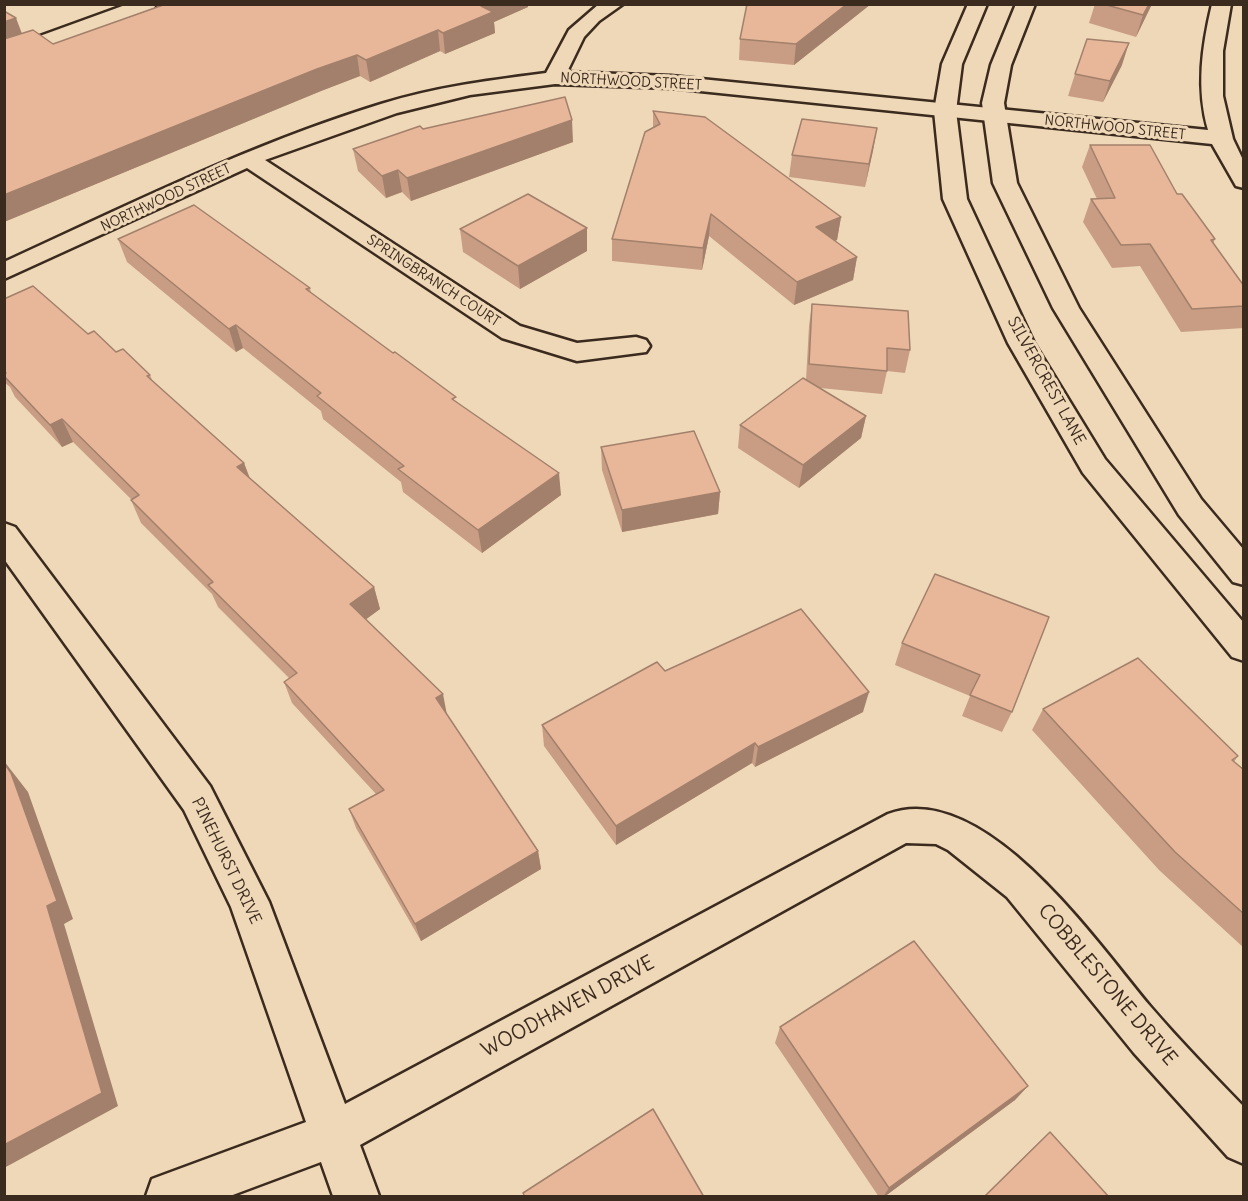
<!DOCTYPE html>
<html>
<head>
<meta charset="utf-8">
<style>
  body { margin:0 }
  #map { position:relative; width:1248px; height:1201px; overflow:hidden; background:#efd8b8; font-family:Delius,sans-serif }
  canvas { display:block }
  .frame { position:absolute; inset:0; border:6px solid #3b2a1e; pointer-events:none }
</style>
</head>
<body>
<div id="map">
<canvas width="1248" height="1201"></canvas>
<div class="frame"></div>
</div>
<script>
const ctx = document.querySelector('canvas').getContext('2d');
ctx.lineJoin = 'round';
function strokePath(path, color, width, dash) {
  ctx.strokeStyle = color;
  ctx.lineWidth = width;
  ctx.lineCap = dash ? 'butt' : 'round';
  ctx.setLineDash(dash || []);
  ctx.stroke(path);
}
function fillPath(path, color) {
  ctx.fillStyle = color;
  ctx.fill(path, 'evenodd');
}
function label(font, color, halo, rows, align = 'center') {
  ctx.font = font + ' Delius,sans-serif';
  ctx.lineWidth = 6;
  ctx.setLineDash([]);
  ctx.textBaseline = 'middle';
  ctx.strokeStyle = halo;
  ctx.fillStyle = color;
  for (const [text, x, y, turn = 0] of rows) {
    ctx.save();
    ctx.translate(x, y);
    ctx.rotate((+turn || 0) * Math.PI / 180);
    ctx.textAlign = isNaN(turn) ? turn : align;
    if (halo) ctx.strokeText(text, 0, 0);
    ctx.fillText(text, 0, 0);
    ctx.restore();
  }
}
const street = new Path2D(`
  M128,4H156L154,8L4,62V49Z
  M599,4H623L599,21L584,37L567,72L671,76L1208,130C1196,88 1202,46 1212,4H1231L1223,51V96L1233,139L1244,162V188L1236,186L1212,144L671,88L555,84L470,95L397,113L265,160L520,326L577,343L636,337L646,340L650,346L646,352L577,361L502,338L247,168L4,279V262C128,205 251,144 381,104C435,87 491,80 546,73L569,30Z
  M4,523L15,527L210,786L269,902L345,1104L888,814C984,778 1097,943 1150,1006C1180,1041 1212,1074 1244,1107V1164L1228,1157L1134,1053L1007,897L948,850L936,844L906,843L360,1145L379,1196H333L321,1162L230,1196H146L152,1179L306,1122L231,907L184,810L4,559Z`);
const secondary = new Path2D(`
  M968,4H987L962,64L956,111L967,199L1034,343L1105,459L1244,623V661L1232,657L1083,473L1008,343L943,199L934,111L942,64Z
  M1016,4H1035L1011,65L1004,103L1017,183L1079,308L1201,499L1244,550V585L1233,582L1179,515L1053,308L993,183L982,103L991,65Z`);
const wall = new Path2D(`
  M163,4H528V7L494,22L495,33L445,54L440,51L370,82L360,76L321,91L4,222L53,44L164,5Z
  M871,4L794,65L739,60L740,39Z
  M1095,4H1152L1136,37L1089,23Z
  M1122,65L1103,102L1068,96L1075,74Z
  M653,111L841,217L837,240L835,241L857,257L853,280L794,305L709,236L702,270L612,261V239L653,128Z
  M877,128L865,187L789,177L792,155Z
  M423,129L573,142L411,201L402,192L386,198L358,171L353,149Z
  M1090,145L1177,194L1215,239L1213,244L1244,286V328L1181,332L1140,266L1112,268L1083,222L1091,199H1097L1082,167Z
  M460,229L587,251L520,289L463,252Z
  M118,239L310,288L311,293L457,402L561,495L482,553L403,492L401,482L323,419L321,411L243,348L236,352L127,262Z
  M4,299L88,334L150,375L153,382L244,463L250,478L374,587L380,609L366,619L447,715L538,851L541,869L421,941L356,828L349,809L376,794L292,703L284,682L289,678L218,607L212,594L141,523L131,500H132L73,442L62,447L15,397L10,387L4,382Z
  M812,304L910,350L905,373L887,371L882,394L820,388L866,416L861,438L799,488L738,448L740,425L806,380L809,326Z
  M601,447L720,492L718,514L622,532L602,470Z
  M935,574L1012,712L1002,732L962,716L970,696L895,665L902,643Z
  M665,671L863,712L755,767L752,763L616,845L544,746L542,725Z
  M1043,709L1238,756L1234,762L1244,770V948L1159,870L1032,730Z
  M780,1027L1028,1086L1015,1100L884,1197H879L775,1043Z
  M1050,1132L1109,1197H983L1036,1145Z`);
const shadedWall = new Path2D(`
  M483,4H528V7L494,22L495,33L445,54L443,33Z
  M847,4H871L794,65L796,44Z
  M1149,4H1152L1136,37L1143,15Z
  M16,18L24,39L4,47V22Z
  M438,30L440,51L370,82L366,60Z
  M1129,43L1122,65L1103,102L1110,81Z
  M357,55L360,76L321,91L4,222V195L317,69Z
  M572,120L573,142L411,201L407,178Z
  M877,128L873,151L865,187L869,164Z
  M398,170L402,192L386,198L382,176Z
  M711,214L709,236L702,270L703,248Z
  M841,217L837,240L813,249L816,227Z
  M587,228V251L520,289L518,266Z
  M857,257L853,280L794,305L797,282Z
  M236,325L243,348L236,352L229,329Z
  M866,416L861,438L799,488L803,465Z
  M62,419L73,442L62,447L50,425Z
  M244,463L252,485L237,467Z
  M559,473L561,495L482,553L478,530Z
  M720,492L718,514L622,532V510Z
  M374,587L380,609L357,626L350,604Z
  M869,692L863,712L755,767L758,747Z
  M443,694L447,715L436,698Z
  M755,743L752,763L616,845V826Z
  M4,761L28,792L73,919L64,924L118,1106L4,1168V1145L47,906Z
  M538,851L541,869L421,941L415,924Z
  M1028,1086L1015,1100L884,1197H883L889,1188Z`);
const building = new Path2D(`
  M166,4H483L481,6L493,12L443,33L438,30L366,60L357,55L317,69L4,195V39L33,30L53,44Z
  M747,4H847L796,44L740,39Z
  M1103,4H1149L1143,15Z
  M4,11L16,18L4,22Z
  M1087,39L1129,43L1110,81L1075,74Z
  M565,97L572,120L407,178L398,170L382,176L353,149L420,126L423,129Z
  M653,111L705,117L841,217L816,227L857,257L797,282L711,214L703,248L612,239L645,132L660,124Z
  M802,119L877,128L869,164L792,155Z
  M1090,145H1150L1177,194H1182L1215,239L1211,240L1244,286V306L1192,309L1150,244L1121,245L1091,199L1115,198Z
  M528,194L587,228L518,266L460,229Z
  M194,205L310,288L306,289L393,353L395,352L456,397L452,399L559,473L478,530L398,469L404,466L317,396L321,393L236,325L229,329L118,239Z
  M33,286L88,334L94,331L116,352L123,349L150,375L147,376L244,463L237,467L374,587L350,604L443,694L436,698L538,851L415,924L349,809L384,790L284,682L297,673L208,585L213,582L131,500L139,495L62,419L50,425L4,376V373H6L4,371V299Z
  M812,304L908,311L910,350L887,348V371L809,364Z
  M803,378L866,416L803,465L740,425Z
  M694,431L720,492L622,510L601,447Z
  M935,574L1049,617L1012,712L970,695L980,675L902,643Z
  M801,609L869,692L758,747L755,743L616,826L542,725L657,662L665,671Z
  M1138,658L1238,756L1232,760L1244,770V914L1175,852L1043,709Z
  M4,763L11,773L57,901L47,906L102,1093L4,1145Z
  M914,941L1028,1086L889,1188L780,1027Z
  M653,1109L704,1197H525L523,1193Z
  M1050,1132L1109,1197H984Z`);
const farStreetnames = [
  ["NORTHWOOD STREET",631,82,3],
  ["NORTHWOOD STREET",1115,128,6],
  ["NORTHWOOD STREET",166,198,-25],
  ["SPRINGBRANCH COURT",433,281,33]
];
const streetNames = [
  ["SILVERCREST LANE",1046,381,61],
  ["PINEHURST DRIVE",226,861,64]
];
const nearStreetnames = [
  ["COBBLESTONE DRIVE",1107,985,50],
  ["WOODHAVEN DRIVE",568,1007,-28]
];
strokePath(street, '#3b2a1e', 5);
strokePath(secondary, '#3b2a1e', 5);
fillPath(street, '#efd8b8');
fillPath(secondary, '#efd8b8');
fillPath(wall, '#c89d84');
fillPath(shadedWall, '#a2806b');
fillPath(building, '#e8b799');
strokePath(building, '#a2806b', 1.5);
label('14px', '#3b2a1e', '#efd8b8', farStreetnames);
label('16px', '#3b2a1e', '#efd8b8', streetNames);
label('20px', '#3b2a1e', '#efd8b8', nearStreetnames);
</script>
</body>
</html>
